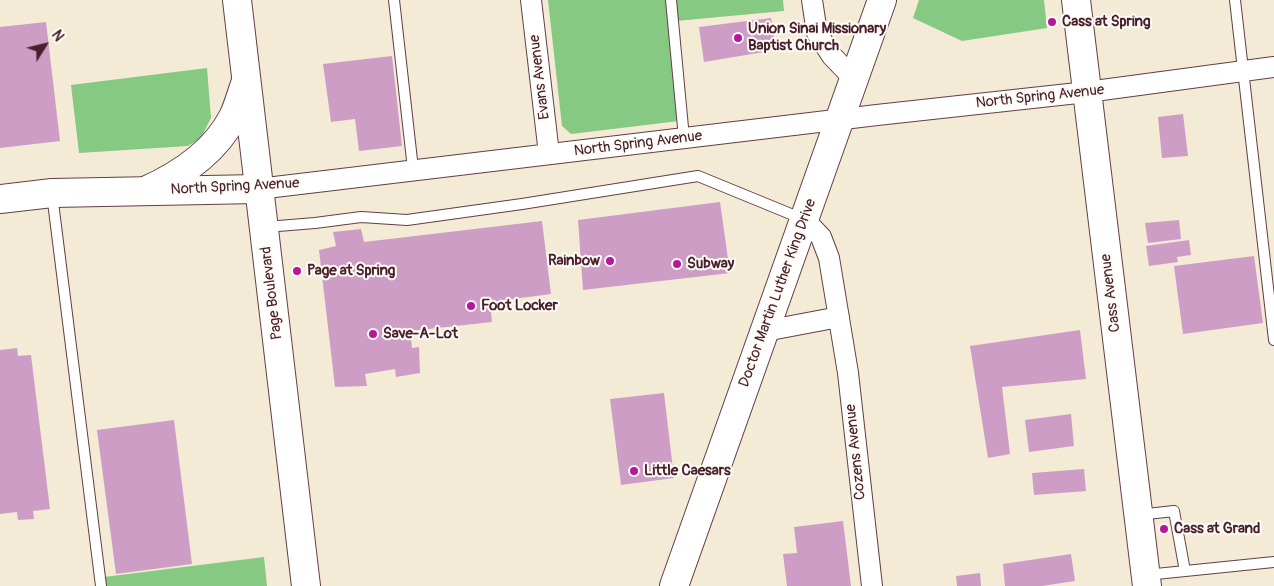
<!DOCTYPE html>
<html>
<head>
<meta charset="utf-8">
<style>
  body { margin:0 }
  #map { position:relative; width:1274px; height:586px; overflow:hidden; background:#f3ebd6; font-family:Pangolin,sans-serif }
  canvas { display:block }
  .north { position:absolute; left:20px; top:20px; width:50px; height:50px; -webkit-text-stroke:4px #fdfcf7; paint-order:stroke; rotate:54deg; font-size:14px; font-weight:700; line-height:20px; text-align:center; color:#4a1f2b }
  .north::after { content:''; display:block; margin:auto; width:18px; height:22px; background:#4a1f2b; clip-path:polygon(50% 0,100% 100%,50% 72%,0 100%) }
</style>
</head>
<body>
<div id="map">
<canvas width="1274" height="586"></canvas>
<div class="north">N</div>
</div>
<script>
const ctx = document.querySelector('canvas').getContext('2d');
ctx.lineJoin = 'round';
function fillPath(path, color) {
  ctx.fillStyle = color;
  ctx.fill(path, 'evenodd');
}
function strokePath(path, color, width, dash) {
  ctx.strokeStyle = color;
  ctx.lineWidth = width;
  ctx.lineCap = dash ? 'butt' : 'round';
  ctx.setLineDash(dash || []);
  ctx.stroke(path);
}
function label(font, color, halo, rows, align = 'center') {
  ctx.font = font + ' Pangolin,sans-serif';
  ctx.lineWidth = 4;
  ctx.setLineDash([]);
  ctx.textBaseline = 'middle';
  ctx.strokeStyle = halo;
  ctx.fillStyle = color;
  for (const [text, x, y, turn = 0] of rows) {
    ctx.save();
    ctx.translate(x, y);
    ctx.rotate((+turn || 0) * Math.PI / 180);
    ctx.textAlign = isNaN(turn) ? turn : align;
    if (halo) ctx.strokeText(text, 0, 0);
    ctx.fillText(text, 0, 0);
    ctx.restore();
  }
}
const green = new Path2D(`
  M548,0H667L679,121L571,134L562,126Z
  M674,0H783L784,11L676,21Z
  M919,0H1044L1047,28L962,41L913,18Z
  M207,68L211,118L201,138L188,146L79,153L71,85Z
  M264,557L267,586H105L104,577Z`);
const building = new Path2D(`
  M771,18L776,50L704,62L699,27Z
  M46,22L60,141L0,148V27Z
  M392,56L402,146L359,151L355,119L331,122L323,64Z
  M1183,114L1188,156L1162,158L1158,117Z
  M720,202L730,273L583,290L578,220Z
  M1179,220L1181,239L1148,243L1145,223Z
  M542,221L551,294L490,302L492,322L410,331L412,348L419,347L420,373L396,377L395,369L365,374L367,386L335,387L319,250L336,246L333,232L361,229L364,242Z
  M1189,240L1191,255L1177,257L1178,262L1149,266L1146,246Z
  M1254,256L1263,323L1183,334L1174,266Z
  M1080,330L1086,379L1002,387L1010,454L988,458L970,346Z
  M17,348L18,356L31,355L50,509L33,511L34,519L18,520L17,512L0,514V350Z
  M664,393L674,478L621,485L610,399Z
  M1071,414L1074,446L1029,452L1025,420Z
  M174,420L192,564L116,574L97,430Z
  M1084,469L1086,491L1034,495L1032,473Z
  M843,521L851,586H787L783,554L797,553L794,527Z
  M1071,554L1075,581L1042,586H1005L1003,564Z
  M980,573L981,586H957L956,576Z`);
const lane = new Path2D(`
  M394,0L413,169
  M671,0L684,138
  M1235,0L1274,340
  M52,194L101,586
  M266,227L315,223L361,217L407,220L522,204L698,176L803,219
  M1138,515L1174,511L1185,571
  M1146,575L1274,562`);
const street = new Path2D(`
  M531,0L549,154
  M812,0L817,33L832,56L854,79
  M258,189L877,115L1087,92L1274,67
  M804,219L821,237L829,258L848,373L872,586
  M765,331L839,317`);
const secondary = new Path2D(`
  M1076,0L1147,586
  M0,199L52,193L258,189
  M674,586L882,0`);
const primary = new Path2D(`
  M237,0L306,586
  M145,191C181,175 215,152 233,117C238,107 241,95 245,84`);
const markers = [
  [1052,22,5,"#b5179e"],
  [738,38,5,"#b5179e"],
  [610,261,5,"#b5179e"],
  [677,264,5,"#b5179e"],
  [297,271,5,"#b5179e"],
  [471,306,5,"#b5179e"],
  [373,334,5,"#b5179e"],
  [634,471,5,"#b5179e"],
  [1164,529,5,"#b5179e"]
];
const poiNames = [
  ["Cass at Spring",1062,22],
  ["Union Sinai Missionary",748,29],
  ["Baptist Church",748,46],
  ["Rainbow",600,261,"right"],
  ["Subway",687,264],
  ["Page at Spring",307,271],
  ["Foot Locker",481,306],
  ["Save-A-Lot",383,334],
  ["Little Caesars",644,471],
  ["Cass at Grand",1174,529]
];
const streetNames = [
  ["Evans Avenue",540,77,-97],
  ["North Spring Avenue",1040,97,-6],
  ["North Spring Avenue",638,144,-7],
  ["North Spring Avenue",235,187,-3],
  ["Page Boulevard",272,293,-97],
  ["Doctor Martin Luther King Drive",778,293,-70],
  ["Cass Avenue",1111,293,-97],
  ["Cozens Avenue",856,452,-96]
];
fillPath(green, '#86c983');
fillPath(building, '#ce9dc6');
strokePath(lane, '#633e45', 12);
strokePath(street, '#633e45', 22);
strokePath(secondary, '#633e45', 30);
strokePath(primary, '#633e45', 30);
strokePath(lane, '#fff', 10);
strokePath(street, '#fff', 20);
strokePath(secondary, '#fff', 28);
strokePath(primary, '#fff', 28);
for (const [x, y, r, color] of markers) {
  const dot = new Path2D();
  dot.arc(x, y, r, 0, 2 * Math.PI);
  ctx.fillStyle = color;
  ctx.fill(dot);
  strokePath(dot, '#fdfcf7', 2);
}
label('bold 15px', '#4a1f2b', '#fdfcf7', poiNames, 'left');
label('15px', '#4a1f2b', '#fdfcf7', streetNames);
</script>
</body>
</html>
